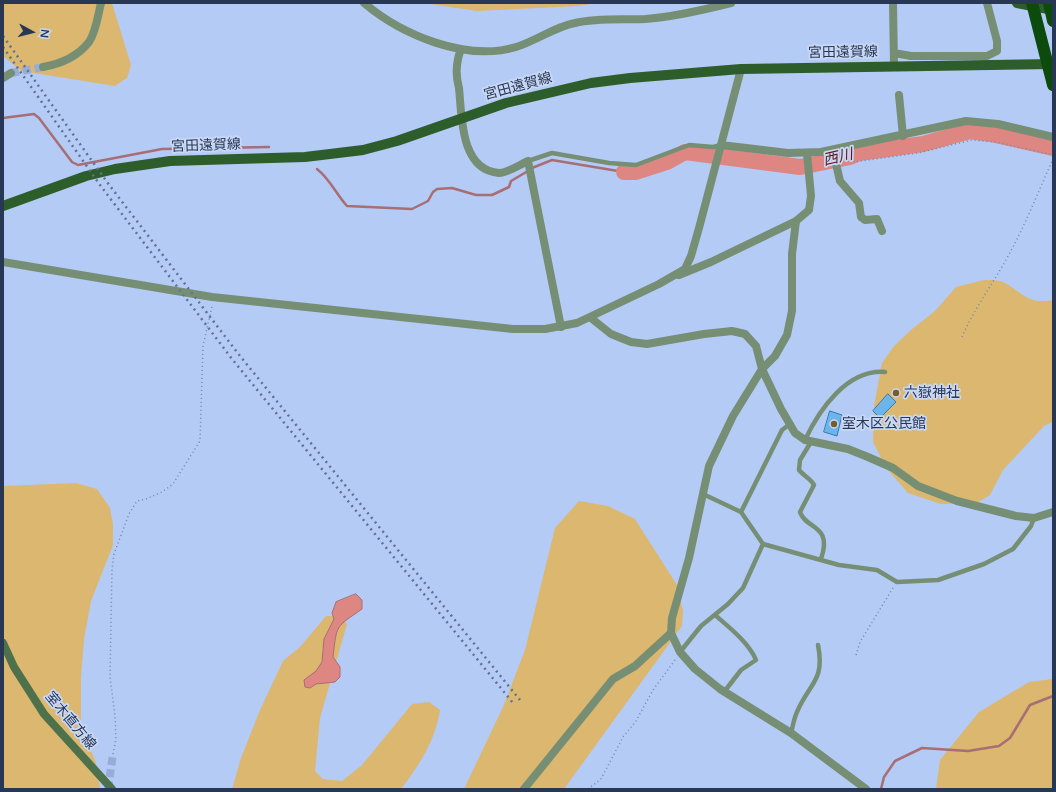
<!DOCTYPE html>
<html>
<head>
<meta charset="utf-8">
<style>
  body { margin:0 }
  #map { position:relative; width:1056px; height:792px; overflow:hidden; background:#b4cbf6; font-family:"Varela Round",sans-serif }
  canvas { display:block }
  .frame { position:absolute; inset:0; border:4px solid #283754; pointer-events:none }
  .north { position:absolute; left:12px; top:12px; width:40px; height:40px; -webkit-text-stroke:3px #c8d8f5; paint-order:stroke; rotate:97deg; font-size:11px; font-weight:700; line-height:16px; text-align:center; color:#283754 }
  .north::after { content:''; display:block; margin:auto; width:14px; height:18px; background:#283754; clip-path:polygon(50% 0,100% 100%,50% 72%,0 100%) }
</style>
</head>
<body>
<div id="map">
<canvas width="1056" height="792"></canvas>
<div class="frame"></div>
<div class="north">N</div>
</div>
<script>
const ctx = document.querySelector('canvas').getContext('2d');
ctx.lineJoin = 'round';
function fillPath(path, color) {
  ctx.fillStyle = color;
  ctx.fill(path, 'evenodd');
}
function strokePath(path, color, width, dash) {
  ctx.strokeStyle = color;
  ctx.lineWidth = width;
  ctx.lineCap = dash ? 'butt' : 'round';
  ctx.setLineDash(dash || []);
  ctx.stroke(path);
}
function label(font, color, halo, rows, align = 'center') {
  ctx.font = font + ' "Varela Round","Noto Sans JP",sans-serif';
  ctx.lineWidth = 3.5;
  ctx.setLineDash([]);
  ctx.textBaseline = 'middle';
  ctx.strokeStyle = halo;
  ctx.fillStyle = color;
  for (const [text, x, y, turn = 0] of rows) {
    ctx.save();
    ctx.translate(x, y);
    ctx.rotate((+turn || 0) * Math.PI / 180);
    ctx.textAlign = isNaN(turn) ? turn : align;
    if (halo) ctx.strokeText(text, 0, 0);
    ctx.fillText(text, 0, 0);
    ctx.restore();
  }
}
const green = new Path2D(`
  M3,3H112L131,65L127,78L115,86L21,71L3,56Z
  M424,3H597L578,6L477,11Z
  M984,280C990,280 998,280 1003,282C1023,292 1026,305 1053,300V422L1044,426L1003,470L990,495L977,503L941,504L908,493L887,469L873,442L874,406L882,363L894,346L912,329L935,311L956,287Z
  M76,483L97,489L110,508L113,525V545L91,601L84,639L81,677V726L96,763L100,789H3V486Z
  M579,501L608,506L635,519L677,585L683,611L682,626L564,789H464L503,707L525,650L555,528Z
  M326,616H341L347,624L320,718L315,771L323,779L342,781L362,765L412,704L429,702L440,710C436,739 419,766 401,789H232L241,758L260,710L283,661L300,647Z
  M1053,679V789H936L940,760L979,712L1029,682Z`);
const water = new Path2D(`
  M356,594L362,600V609C335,628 337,624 333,657L340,667V677L335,682L316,684L310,688L305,687L304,680L316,671L322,662L324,639L334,619L332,613L336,602Z`);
const stream = new Path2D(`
  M3,118L34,114L39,118L72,162L78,165L162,149L269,147
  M532,168L552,160L624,172
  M317,169C330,179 336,194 347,206L412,209L428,201L433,192L437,189L452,188L476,195H492L509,187L511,181L528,171
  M881,789L884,777L895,761L922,748L968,751L999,746L1010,738L1030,705L1053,696`);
const river = new Path2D(`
  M624,172H636L667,162L685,152L800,167L850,157L859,153L923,144L970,131L991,134L1053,148`);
const building = new Path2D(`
  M888,394L896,402L880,418L873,411Z
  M830,411L842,415L837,436L824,432Z`);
const minorTunnel = new Path2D(`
  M11,73L43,67
  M108,789L113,754`);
const path = new Path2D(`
  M852,153L854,162L918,153L972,140L996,142L1053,155
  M962,337C974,309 992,285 1007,258C1025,226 1038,192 1053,159
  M856,655L860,642L893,588
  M113,754L116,739L115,716L110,677L112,569L114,554L129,514L137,501L146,499L162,492L173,484L200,441L203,346L212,306
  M588,789L601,779L623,737L636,721L653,690L675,660`);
const service = new Path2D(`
  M528,161L552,153L609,163L636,165L689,145L713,147L721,145
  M805,440C819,410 847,369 885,372
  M811,442L800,460L799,470C804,476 811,479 814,485L800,512C806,530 833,524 821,559
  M703,494L741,512L763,544L839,565L877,570L897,582L938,580L984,564L1013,549L1031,526L1034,518
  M741,512L782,430L790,424
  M715,615C729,627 749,643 756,660L741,670L724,692
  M680,652L701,626L728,604L743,588L763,544
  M791,733C793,726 794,718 797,712C810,682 825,681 818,645`);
const minor = new Path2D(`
  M364,3C402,35 466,62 516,47C536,41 554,27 575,23C597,18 622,20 645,19C673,17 703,10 731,3
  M893,3L894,66
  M461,49C456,62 455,74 459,88C462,116 460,170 499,173C507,173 521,164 528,161L561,327
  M894,53L911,56H987L997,51V41L987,3
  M43,67C60,64 78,56 89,42C96,32 98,15 101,3
  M3,78L11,73
  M899,95L903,136
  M833,151L840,181L859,203L861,217L865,220L877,219L882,231
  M796,221L792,254V311L787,335L775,356L762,369L733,416L709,466L689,558L672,618L671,633L680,652L695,669L720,689L791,733L866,789
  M679,275L711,262L796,221L809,210L811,196L807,153
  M591,318L611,334L631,342L647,344L704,334L732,331L745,334L756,346L762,369L781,409L795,433L805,440L848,449L868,457L893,468L918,486L957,501L1016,516L1034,518L1053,512
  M524,789L613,679L635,666L671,633`);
const tertiary = new Path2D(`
  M721,145L788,153L821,152L966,121L998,124L1053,137
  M3,262L212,297L513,329H545L577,323L659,284L685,269L691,256L699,228L741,69`);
const secondary = new Path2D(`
  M3,643L14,667L44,714L112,789`);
const primary = new Path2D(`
  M1017,3L1053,10
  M3,206L86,176L115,169L170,161L305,157L363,150L397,141L506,103L591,83L630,78L741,69L1053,64`);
const rail = new Path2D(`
  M3,36L107,182L240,356L520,700
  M3,47L100,185L232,359L513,703`);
const motorwayBridge = new Path2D(`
  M1032,3L1053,85
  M1049,3L1053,21`);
const markers = [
  [896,393,4,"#755d2d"],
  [834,424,4,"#755d2d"]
];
const streetNames = [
  ["宮田遠賀線",843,53,-1],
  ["宮田遠賀線",518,87,-15],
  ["宮田遠賀線",206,146,-2],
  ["室木直方線",70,721,50]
];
const poiNames = [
  ["六嶽神社",904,393],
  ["室木区公民館",842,424]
];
const waterNames = [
  ["西川",838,158,-13]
];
fillPath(green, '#dbb770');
fillPath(water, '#de8681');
strokePath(water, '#a76e74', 1);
strokePath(stream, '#a76e74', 2.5);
strokePath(river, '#de8681', 16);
fillPath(building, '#6bb4ec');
strokePath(building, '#327cb1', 1);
strokePath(minorTunnel, '#98add6', 8, [8, 4]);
strokePath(path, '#7588ad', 1.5, [1, 3]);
strokePath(service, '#768f74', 4.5);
strokePath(minor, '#768f74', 8);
strokePath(tertiary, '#768f74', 8);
strokePath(secondary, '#4d724b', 8);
strokePath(primary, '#2e5d2c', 10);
strokePath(rail, '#607295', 2.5, [2, 4]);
strokePath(motorwayBridge, '#0d4a0e', 12);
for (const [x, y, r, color] of markers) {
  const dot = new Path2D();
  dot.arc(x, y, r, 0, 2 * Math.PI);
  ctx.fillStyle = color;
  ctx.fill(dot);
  strokePath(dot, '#c8d8f5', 1.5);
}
label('14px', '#283754', '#c8d8f5', streetNames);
label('14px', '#283754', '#c8d8f5', poiNames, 'left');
label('italic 15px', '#641519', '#c8d8f5', waterNames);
</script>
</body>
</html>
